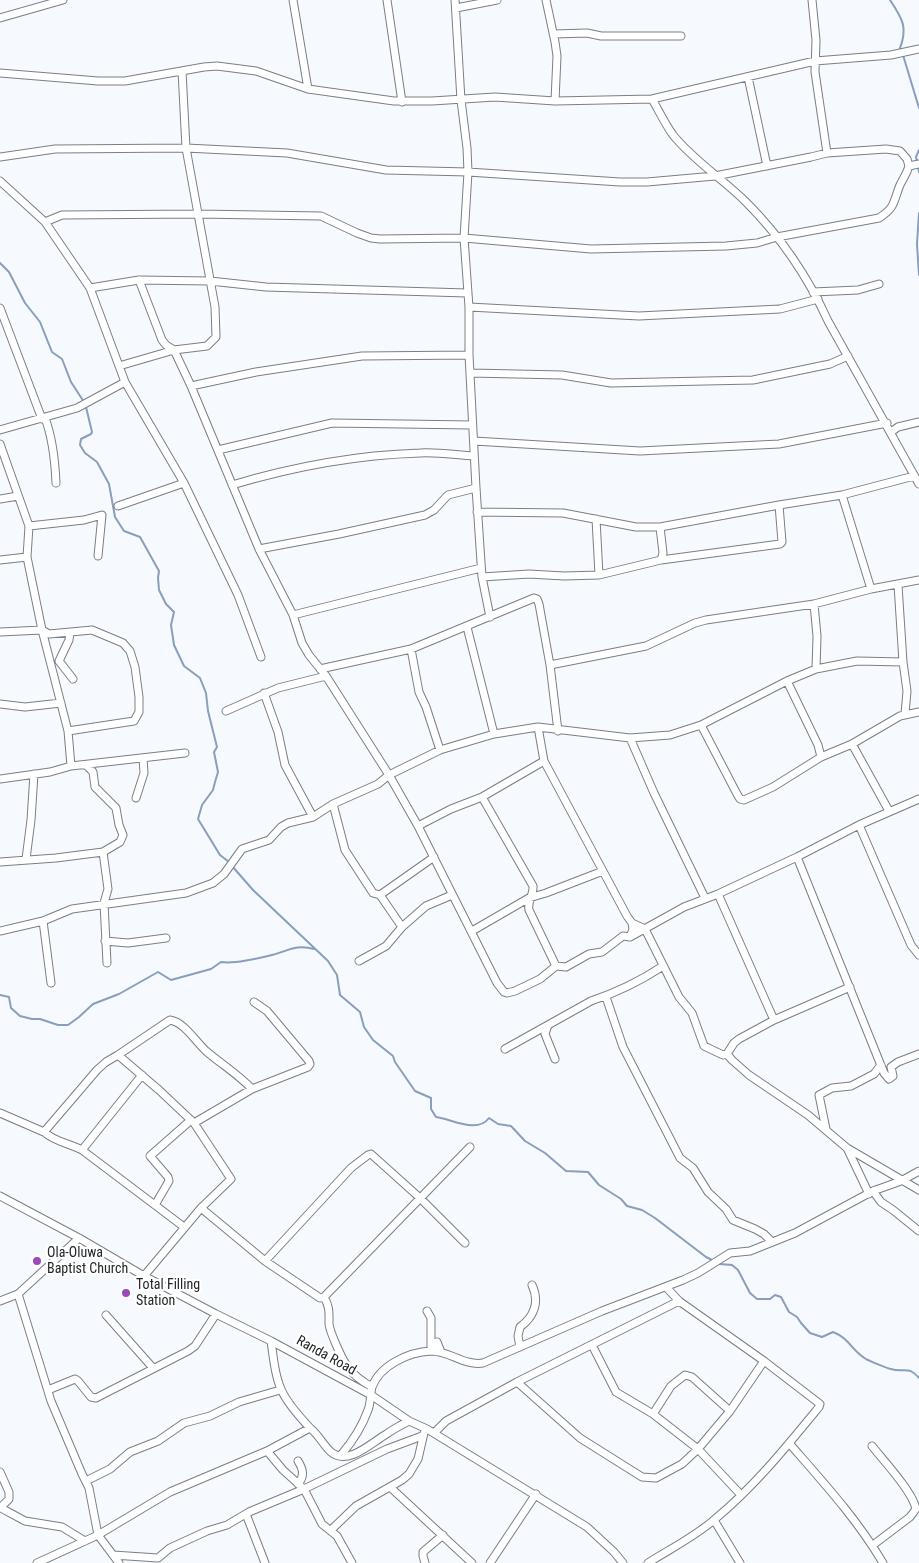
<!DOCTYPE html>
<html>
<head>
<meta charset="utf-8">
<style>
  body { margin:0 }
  canvas { display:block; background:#f6f9fd }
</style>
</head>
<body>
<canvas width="919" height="1563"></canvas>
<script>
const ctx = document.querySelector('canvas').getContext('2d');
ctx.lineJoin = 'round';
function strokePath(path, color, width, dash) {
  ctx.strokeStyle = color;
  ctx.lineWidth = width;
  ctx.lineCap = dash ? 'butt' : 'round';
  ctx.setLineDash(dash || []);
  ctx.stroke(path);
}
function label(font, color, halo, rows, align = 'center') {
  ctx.font = font + ' "Roboto Condensed",sans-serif';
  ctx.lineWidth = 4.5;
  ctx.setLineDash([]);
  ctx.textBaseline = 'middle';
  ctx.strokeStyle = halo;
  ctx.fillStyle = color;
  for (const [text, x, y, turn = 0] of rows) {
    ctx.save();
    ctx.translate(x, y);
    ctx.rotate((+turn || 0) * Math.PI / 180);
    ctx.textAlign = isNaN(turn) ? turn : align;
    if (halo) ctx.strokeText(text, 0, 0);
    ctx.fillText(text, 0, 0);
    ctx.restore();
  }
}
const stream = new Path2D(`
  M890,0C902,18 908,27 900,48L901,50
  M903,55L919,108
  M917,162L916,157L919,150
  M918,167L919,172
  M919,213L917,244L919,275
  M0,263L9,272L25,303L40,322L52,352L62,359L71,382L84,402
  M86,407L92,432L91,434L81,439L80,445L85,453L97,462L109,484L115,517L124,531L140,537L159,571L158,578L159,590L166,604L174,612L171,625L174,645L184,666L200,678L206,693L208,711L217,747L214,752L218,772L215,782L213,790L202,805L198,819L220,855L229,862
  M232,866L253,890L328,961L337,975L340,995L360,1012L364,1027L373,1040L393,1056L395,1062L415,1091L431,1098V1109L436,1117C452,1119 477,1134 489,1118L498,1124L511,1126L525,1141L545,1153L566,1171L588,1172L599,1185L621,1199L627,1206L642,1210L655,1218L706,1257L712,1260
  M0,995L9,997L11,1008L20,1016L32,1019H40L58,1025H68L79,1017L93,1004L119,994L158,972L171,980L211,969L221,962C233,964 260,958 272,955C288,951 296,944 314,949
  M719,1264L732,1265L738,1270L750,1293L757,1299H770L775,1295L781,1297L789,1312L797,1317L801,1323L810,1333L822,1337L833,1332C849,1338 852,1351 866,1359C867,1360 889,1369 891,1369C904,1373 908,1365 919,1378`);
const minor = new Path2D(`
  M293,0L308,89
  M387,0L402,102
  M455,0L461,100L467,148L468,172L464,238L469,307V355L476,488L482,577L490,617
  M546,0L555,42L557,56L555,101
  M812,0L816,40L815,72L827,153
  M456,8L497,0
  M0,18L63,0
  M554,34L587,33L601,36H681
  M0,73L98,81H125L204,67L217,66L256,71L308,89L394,101H432L495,97L555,101L652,99L815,61L891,55L919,49
  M748,77L767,166
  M652,99C659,111 665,124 673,135C694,161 723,179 746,202C780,236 808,277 828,321L919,484
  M0,157L55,149L186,148L287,153L386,170L468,172L620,182H647L715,176L811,157L827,153L886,149L900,151L907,159L909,166C907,173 903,179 900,185C893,202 896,207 879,218L777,237L757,243L726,246L591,249L464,238L380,239L371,238L357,233L321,216L198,214L62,215L45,222
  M909,166L919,164
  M0,181L45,222L90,288L125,382L184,483L238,595L261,657
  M139,280L162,340L166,345L174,350L191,386L259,549L293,615L302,643L309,655L326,676L389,775L418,826L497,983L504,992L507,993L515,991L540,979L556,966L566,967L589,954L602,952L623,936L630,937L633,929L632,923
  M90,288L139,280L210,281L266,287L467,293
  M813,292L858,290L879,284
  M469,307L639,316L780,309L818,299
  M0,308L42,419
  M119,366L174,350L207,346L216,337L215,307L186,148L182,71
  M471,373L562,375L611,383L753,380L830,364L848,356
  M191,386L256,372L362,356L469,355
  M45,418C53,439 55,460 56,483
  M0,430L77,408L125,382
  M891,432L898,427L919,422
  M474,441L640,451L779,444L887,423
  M0,444L29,526L27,557L42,630L68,731L71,766
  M218,450L332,423L472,425
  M232,485C292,467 357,455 420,453C438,452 456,455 474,456
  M842,495L871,589
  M0,499L18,496
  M118,506L184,483
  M477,512L563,513L636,527H660L779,505L842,495L914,476
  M596,519L599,575
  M29,526L84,520L102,515L98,556
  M660,527L663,553L661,560
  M259,549L339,534L425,515L434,510L448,495L476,488
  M0,560L27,557
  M482,577L529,574L564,576L599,575L661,560L780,544L782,542L779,505
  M898,585L903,662L907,691L905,714
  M814,604L817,636L816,669
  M293,615L481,568
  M467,627L494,734
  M0,632L42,630L49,634L92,630L123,643L130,651L135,667L139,697V712L134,721L68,731
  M70,632L69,640L59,661L73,679
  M411,649L419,692L426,707L440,750
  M550,665L646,646L695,623L706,620L814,604L871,589L919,580
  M320,669L411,649L534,598L537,599L539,604L550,665L558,731
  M787,681L818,745L821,757
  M264,693L278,732L285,765L313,817
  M0,704L25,707L61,703
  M226,711L278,688L326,676
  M701,725L737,794L740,799L744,800L773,787L821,757L852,744L900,716L919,712
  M538,727L544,761L627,916L632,923L645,929L679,997L692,1013L704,1046L723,1055L727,1054
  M630,738L654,793L705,898
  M852,744L889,811
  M544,761L482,797L533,886C534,895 527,900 529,910L556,966
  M86,765L93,772L95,787L116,808L119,825L123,835L120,842L103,852
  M0,779L50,772L71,766L185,753
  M136,798L144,773L143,758
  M333,804L345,850L373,893L380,895L434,857
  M859,825L911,945L919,955
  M418,826L451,809L482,797
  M797,857L884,1073L889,1079L893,1076L891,1067L898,1062L919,1054
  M26,859L31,820L34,774
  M0,862L56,858L103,852L108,889L104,903L107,963
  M718,894L774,1020
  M380,895L402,927
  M43,921L51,983
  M0,931L43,921L72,909L186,893L213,883L224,874L242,849L269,840L281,827L288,823L313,817L333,804L378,784L389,775L440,750L494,734L538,727L630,738L670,735L701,725L787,681L816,669L857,661L903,662
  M472,931L529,898L546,893L603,871
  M630,937L684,907L718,894L797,857L859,825L919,799
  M105,941L128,943L166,938
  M359,961L386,946L402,927L426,906L452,895
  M606,997L623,1047L680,1158L693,1168L708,1192L726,1209L733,1220L755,1229L764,1234L771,1241
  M548,1025L545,1034L555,1059
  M505,1049L591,1001C618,992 639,982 663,966
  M727,1054L732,1060L749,1075L808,1115L847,1148L919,1190
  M727,1054L734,1043L739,1039L774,1020L850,987
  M118,1055L159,1090L194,1123L231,1179L201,1208L144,1276
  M0,1113L44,1132
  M194,1123L252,1089L308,1067L310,1064L309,1061L267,1011L254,1002
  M826,1129L819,1095L832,1088L851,1086L874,1074L881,1065
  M847,1148L869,1194
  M82,1150L142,1075
  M873,1191L881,1202L893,1210L919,1231
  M0,1196L79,1238L144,1276L216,1314L271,1341L371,1395L409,1421L427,1429L587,1527L614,1552L623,1563
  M155,1205L169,1181L168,1177L150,1156L191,1120
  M201,1208L265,1261L320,1298L324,1297L470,1147
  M184,1227L82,1150C69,1143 55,1142 44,1132L97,1070L106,1062L118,1055L170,1020C184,1022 195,1041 206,1051C221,1064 238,1074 252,1089
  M265,1261L351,1168L368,1155L371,1154L420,1198L465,1243
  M18,1294L51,1401L82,1474L89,1488L98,1535L119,1563
  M324,1297C330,1307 329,1313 329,1324C330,1332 342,1360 348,1367C354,1376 363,1382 372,1387
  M0,1301L18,1294L79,1238
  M427,1311L431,1318V1348L437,1342L441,1352
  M106,1315L153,1368
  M271,1341C277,1386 278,1394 310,1428
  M592,1345L616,1392L653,1414L698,1449L741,1495
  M520,1347L518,1336L520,1327C534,1317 540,1302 532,1285
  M517,1382L580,1438L642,1477L656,1478L682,1464L698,1449L730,1411L764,1361
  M48,1390L75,1379L78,1381L91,1397L96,1398L188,1351L195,1346L216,1314
  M653,1414L671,1386L685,1375L692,1377L730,1411
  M434,1433L446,1421L517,1382L679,1301
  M789,1443C823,1482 857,1519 883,1563
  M872,1446C883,1460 913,1492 916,1509L910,1517L873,1545
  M267,1451L283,1470L304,1489L322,1524L337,1536L352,1563
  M341,1455C352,1442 362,1427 368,1410C371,1403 370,1394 372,1387C380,1365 409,1352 431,1351C450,1351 464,1366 483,1363L602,1311L683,1280L698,1273L730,1253L750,1251L795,1233L873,1191L901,1181L919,1171
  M0,1472L9,1492V1499L0,1508
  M86,1481L110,1469L130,1452L158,1441L184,1423L210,1416L239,1402L280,1390
  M298,1484C305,1476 303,1469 298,1461
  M390,1487L472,1563
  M1,1508L25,1521L62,1527L85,1541
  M246,1514L265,1563
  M714,1520L740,1563
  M331,1530L356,1506L402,1480L409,1474L418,1459L424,1433
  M113,1555L158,1558L170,1548L207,1531L227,1525L249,1512L304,1489L387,1449L422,1436
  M37,1563L98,1535L170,1492L267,1451L310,1428C319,1435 323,1445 331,1452C348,1466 371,1443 385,1435C392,1430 401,1425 409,1421
  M425,1563L423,1556V1552L443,1535
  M490,1563L536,1494
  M648,1563C670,1549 696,1536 715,1519C754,1487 787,1446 819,1407L820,1404L764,1361L679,1301L666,1287`);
const markers = [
  [37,1261,5,"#9c4ab9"],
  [126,1293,5,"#9c4ab9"]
];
const poiNames = [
  ["Ola-Oluwa",47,1253],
  ["Baptist Church",47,1269],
  ["Total Filling",136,1285],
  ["Station",136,1301]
];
const streetNames = [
  ["Randa Road",326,1356,29]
];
strokePath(stream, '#899fbb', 2);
strokePath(minor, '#787f89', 9);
strokePath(minor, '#fff', 7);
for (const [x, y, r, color] of markers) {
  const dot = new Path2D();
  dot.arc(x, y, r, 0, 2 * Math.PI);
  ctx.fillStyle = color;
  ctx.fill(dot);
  strokePath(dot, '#fff', 2);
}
label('14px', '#232629', '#fff', poiNames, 'left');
label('14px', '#232629', '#fff', streetNames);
</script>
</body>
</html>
